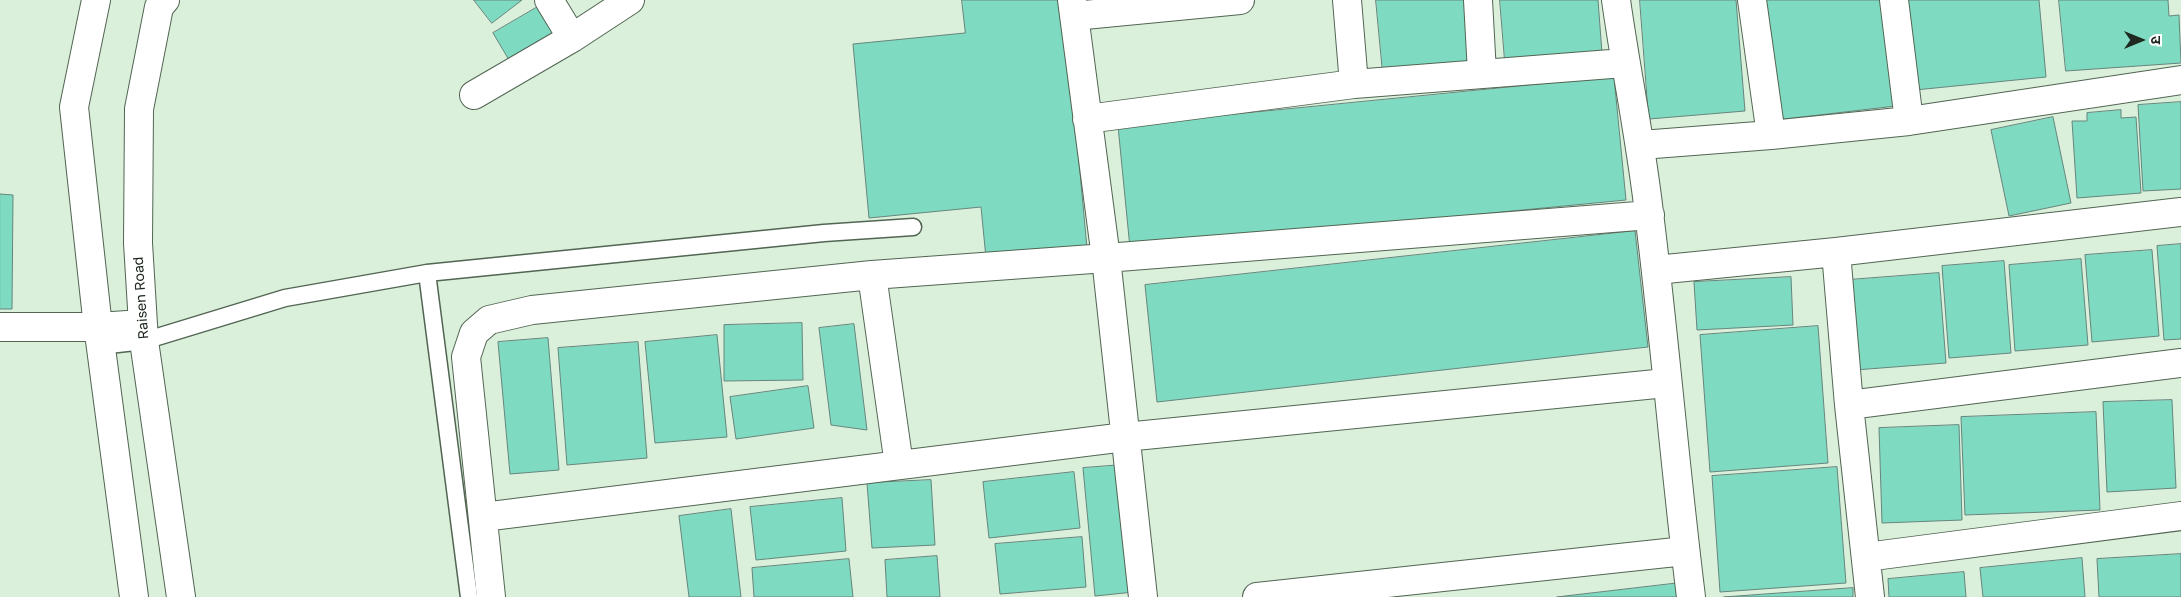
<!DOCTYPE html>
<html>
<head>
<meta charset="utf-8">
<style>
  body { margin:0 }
  #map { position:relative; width:2181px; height:597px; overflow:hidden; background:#daf0db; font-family:"Golos Text","Noto Sans Devanagari",sans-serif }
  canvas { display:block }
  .north { position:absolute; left:2116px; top:15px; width:50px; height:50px; -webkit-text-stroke:4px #fff; paint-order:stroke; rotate:90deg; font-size:14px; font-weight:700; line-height:20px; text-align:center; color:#202921 }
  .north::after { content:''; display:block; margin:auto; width:18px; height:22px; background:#202921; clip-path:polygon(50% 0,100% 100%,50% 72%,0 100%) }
</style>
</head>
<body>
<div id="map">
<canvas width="2181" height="597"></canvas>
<div class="north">उ</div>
</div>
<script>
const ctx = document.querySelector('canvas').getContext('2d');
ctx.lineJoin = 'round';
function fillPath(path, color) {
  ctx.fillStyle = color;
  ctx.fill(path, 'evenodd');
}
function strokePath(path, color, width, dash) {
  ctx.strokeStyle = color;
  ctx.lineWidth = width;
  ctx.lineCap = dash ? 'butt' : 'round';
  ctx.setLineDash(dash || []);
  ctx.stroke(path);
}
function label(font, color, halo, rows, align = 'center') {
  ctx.font = font + ' "Golos Text",sans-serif';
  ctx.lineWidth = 5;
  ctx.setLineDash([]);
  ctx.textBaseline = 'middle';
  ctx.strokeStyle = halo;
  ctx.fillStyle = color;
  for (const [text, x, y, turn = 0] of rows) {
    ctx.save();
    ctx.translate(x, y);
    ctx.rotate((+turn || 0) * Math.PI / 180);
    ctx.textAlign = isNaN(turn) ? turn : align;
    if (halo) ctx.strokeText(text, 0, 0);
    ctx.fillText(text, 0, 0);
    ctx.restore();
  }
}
const building = new Path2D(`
  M474,0H522L492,23Z
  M962,0H1064L1087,248L986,258L981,207L869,218L853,44L965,33Z
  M1376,0H1473L1479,64L1383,73Z
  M1500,0H1598L1602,53L1505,61Z
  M1640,0H1736L1745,111L1649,119Z
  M1763,0H1884L1896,106L1776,120Z
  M1900,0H2039L2046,77L1915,90Z
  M2059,0H2168L2169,16L2179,15L2181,63L2066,71Z
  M541,5L557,32L509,60L493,33Z
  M1614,77L1626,200L1130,248L1118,126Z
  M2181,102V189L2143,191L2138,105Z
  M2121,110V118L2136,117L2141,193L2077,198L2072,121H2087V113Z
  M2053,117L2071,203L2009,216L1991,130Z
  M0,194L13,195L12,309H0Z
  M1635,231L1648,347L1157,402L1145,285Z
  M2181,244V339L2164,340L2157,246Z
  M2152,250L2159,336L2092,342L2085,255Z
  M2081,259L2088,345L2015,351L2009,265Z
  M2004,261L2011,353L1949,358L1942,266Z
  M1939,273L1946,363L1855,370L1848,280Z
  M1791,277L1793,325L1697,330L1694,282Z
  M802,323L803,380L724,381V325Z
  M854,324L867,430L831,425L819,328Z
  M1818,326L1828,463L1710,472L1700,335Z
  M717,335L727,437L655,443L645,342Z
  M548,338L559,470L510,474L498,342Z
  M638,342L647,458L567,465L558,348Z
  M808,386L814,428L736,439L730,397Z
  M2172,400L2176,488L2107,492L2103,402Z
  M2096,412L2100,510L1965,515L1961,417Z
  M1959,425L1962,520L1882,523L1879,428Z
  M1122,465L1134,592L1095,596L1083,468Z
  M1837,467L1846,583L1720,592L1712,476Z
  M1074,472L1080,528L989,538L983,482Z
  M931,480L935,545L872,548L867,483Z
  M842,498L846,551L756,560L750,507Z
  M731,509L741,597H689L679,516Z
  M1082,537L1086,587L1000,594L995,544Z
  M2181,554V597H2099L2097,559Z
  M937,556L940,597H887L885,560Z
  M2082,558L2085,597H1983L1980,568Z
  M849,559L853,597H754L752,568Z
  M1964,572L1966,597H1889L1888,579Z
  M1680,583L1681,597H1557Z
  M1853,588V597H1724Z`);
const lane = new Path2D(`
  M427,273L469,597
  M100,346L144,341L285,298L427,273L824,233L913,227`);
const street = new Path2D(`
  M549,0L572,38
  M1072,0L1106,258L1143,597
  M1347,0L1354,84
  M1478,0L1482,73
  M1616,0C1626,71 1641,142 1649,213C1665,341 1675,469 1691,597
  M1752,0L1771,135
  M1894,0L1909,121
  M1074,16L1240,0
  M474,95L572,38L630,0
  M1087,119L1354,84L1624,63
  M1641,145L1771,135L1909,121L2181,80
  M1836,252L1849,405L1870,597
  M1656,270L1836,252L2181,212
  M872,275L899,465
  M0,327H98L142,324
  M1849,405L2181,363
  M483,517L1125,437L1666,383
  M1866,557L2181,516
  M491,597L466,357L474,333L489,320L532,310L872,275L1106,258L1650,215
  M1257,597L1685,551`);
const primary = new Path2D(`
  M96,0L74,107L97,318L134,597
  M165,0L159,7L139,109L138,243L144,341L181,597`);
const streetNames = [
  ["Raisen Road",141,298,-94]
];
fillPath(building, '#7fdac2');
strokePath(building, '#66857c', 1);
strokePath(lane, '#526553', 19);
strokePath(street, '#526553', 30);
strokePath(primary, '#526553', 30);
strokePath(lane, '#fff', 16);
strokePath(street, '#fff', 28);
strokePath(primary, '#fff', 28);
label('14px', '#202921', '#fff', streetNames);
</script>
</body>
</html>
